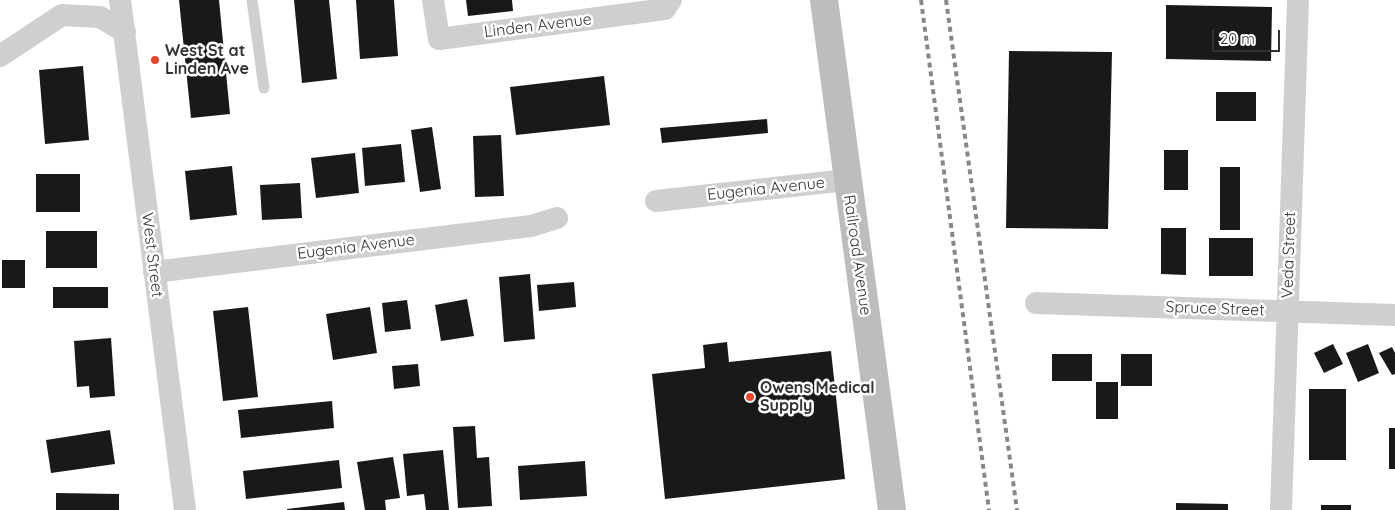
<!DOCTYPE html>
<html>
<head>
<meta charset="utf-8">
<style>
  body { margin:0 }
  #map { position:relative; width:1395px; height:510px; overflow:hidden; background:#fff; font-family:Quicksand,sans-serif }
  canvas { display:block }
  .scale { position:absolute; left:1212px; top:30px; width:68px; height:22px; box-sizing:border-box; border:2px solid #323232; border-top:0; padding-left:6px; font-size:15px; line-height:18px; white-space:nowrap; color:#323232; -webkit-text-stroke:4px #fff; paint-order:stroke }
</style>
</head>
<body>
<div id="map">
<canvas width="1395" height="510"></canvas>
<div class="scale">20 m</div>
</div>
<script>
const ctx = document.querySelector('canvas').getContext('2d');
ctx.lineJoin = 'round';
function fillPath(path, color) {
  ctx.fillStyle = color;
  ctx.fill(path, 'evenodd');
}
function strokePath(path, color, width, dash) {
  ctx.strokeStyle = color;
  ctx.lineWidth = width;
  ctx.lineCap = dash ? 'butt' : 'round';
  ctx.setLineDash(dash || []);
  ctx.stroke(path);
}
function label(font, color, halo, rows, align = 'center') {
  ctx.font = font + ' Quicksand,sans-serif';
  ctx.lineWidth = 5;
  ctx.setLineDash([]);
  ctx.textBaseline = 'middle';
  ctx.strokeStyle = halo;
  ctx.fillStyle = color;
  for (const [text, x, y, turn = 0] of rows) {
    ctx.save();
    ctx.translate(x, y);
    ctx.rotate((+turn || 0) * Math.PI / 180);
    ctx.textAlign = isNaN(turn) ? turn : align;
    if (halo) ctx.strokeText(text, 0, 0);
    ctx.fillText(text, 0, 0);
    ctx.restore();
  }
}
const building = new Path2D(`
  M179,0H219L230,114L191,118Z
  M294,0H329L337,79L302,83Z
  M356,0H394L398,56L360,59Z
  M466,0H512L513,11L468,16Z
  M1166,5L1272,7L1271,61L1166,59Z
  M1009,51L1112,52L1108,229L1006,228Z
  M83,66L89,140L45,144L39,70Z
  M604,76L610,125L516,135L510,87Z
  M1216,92H1256V121H1216Z
  M767,119L768,133L662,143L660,128Z
  M432,127L441,189L420,192L411,130Z
  M501,135L504,196L475,197L473,136Z
  M401,144L405,182L365,186L362,148Z
  M1164,150H1188V190H1164Z
  M355,153L359,193L316,198L311,158Z
  M232,166L237,215L190,220L185,171Z
  M1220,167H1240V230H1220Z
  M36,174H80V212H36Z
  M300,183L302,218L262,220L260,185Z
  M1161,228H1186V275L1161,274Z
  M46,231H97V268H46Z
  M1209,238H1253V276H1209Z
  M2,260H25V288H2Z
  M530,274L535,339L504,342L499,277Z
  M574,282L576,307L539,311L537,285Z
  M53,287H108V308H53Z
  M467,299L474,336L441,341L435,305Z
  M407,300L411,329L385,332L382,303Z
  M248,307L258,397L223,401L213,311Z
  M370,307L377,353L333,360L326,314Z
  M111,338L115,396L90,398L89,386L77,387L74,341Z
  M727,342L729,362L831,351L845,479L665,499L652,374L705,368L703,345Z
  M1333,344L1343,364L1324,373L1314,353Z
  M1368,344L1379,373L1358,382L1346,353Z
  M1392,347L1395,353V374L1392,375L1379,353Z
  M1052,354H1092V381H1052Z
  M1121,354H1152V386H1121Z
  M418,364L420,386L394,389L392,366Z
  M1096,382H1118V419H1096Z
  M1309,389H1346V460H1309Z
  M332,401L334,428L241,438L238,410Z
  M475,426L477,458L489,457L492,506L458,508L453,427Z
  M1389,428H1395V469H1389Z
  M110,430L115,464L51,473L46,440Z
  M443,450L449,510H426L424,494L407,496L403,454Z
  M393,457L400,498L385,500L386,510H365L357,462Z
  M339,460L342,488L246,499L243,471Z
  M585,461L587,496L520,500L518,466Z
  M56,493L119,494V510H56Z
  M344,502L345,510H287V509Z
  M1176,503L1228,504V510H1176Z
  M1321,505H1351V510H1321Z`);
const lane = new Path2D(`
  M252,0L264,88`);
const street = new Path2D(`
  M120,0L185,510
  M433,0L439,39L665,9L671,0
  M0,56L62,15L100,17L125,32
  M656,201L847,180
  M154,272L531,226L557,218
  M1036,303L1395,315
  M1281,510L1298,0`);
const secondary = new Path2D(`
  M824,0L892,510`);
const rail = new Path2D(`
  M921,0L989,510
  M946,0L1017,510`);
const markers = [
  [155,60,5,"#ee452f"],
  [750,397,5,"#ee452f"]
];
const streetNames = [
  ["Linden Avenue",538,26,-7],
  ["Eugenia Avenue",766,189,-6],
  ["Eugenia Avenue",356,247,-7],
  ["West Street",152,255,83],
  ["Railroad Avenue",857,255,82],
  ["Veda Street",1289,255,-88],
  ["Spruce Street",1215,309,2]
];
const poiNames = [
  ["West St at",165,51],
  ["Linden Ave",165,69],
  ["Owens Medical",760,388],
  ["Supply",760,406]
];
fillPath(building, '#191919');
strokePath(lane, '#cfcfcf', 11);
strokePath(street, '#cfcfcf', 22);
strokePath(secondary, '#bcbcbc', 28);
strokePath(rail, '#878787', 4, [5, 4]);
for (const [x, y, r, color] of markers) {
  const dot = new Path2D();
  dot.arc(x, y, r, 0, 2 * Math.PI);
  ctx.fillStyle = color;
  ctx.fill(dot);
  strokePath(dot, '#fff', 2);
}
label('16px', '#323232', '#fff', streetNames);
label('bold 16px', '#323232', '#fff', poiNames, 'left');
</script>
</body>
</html>
